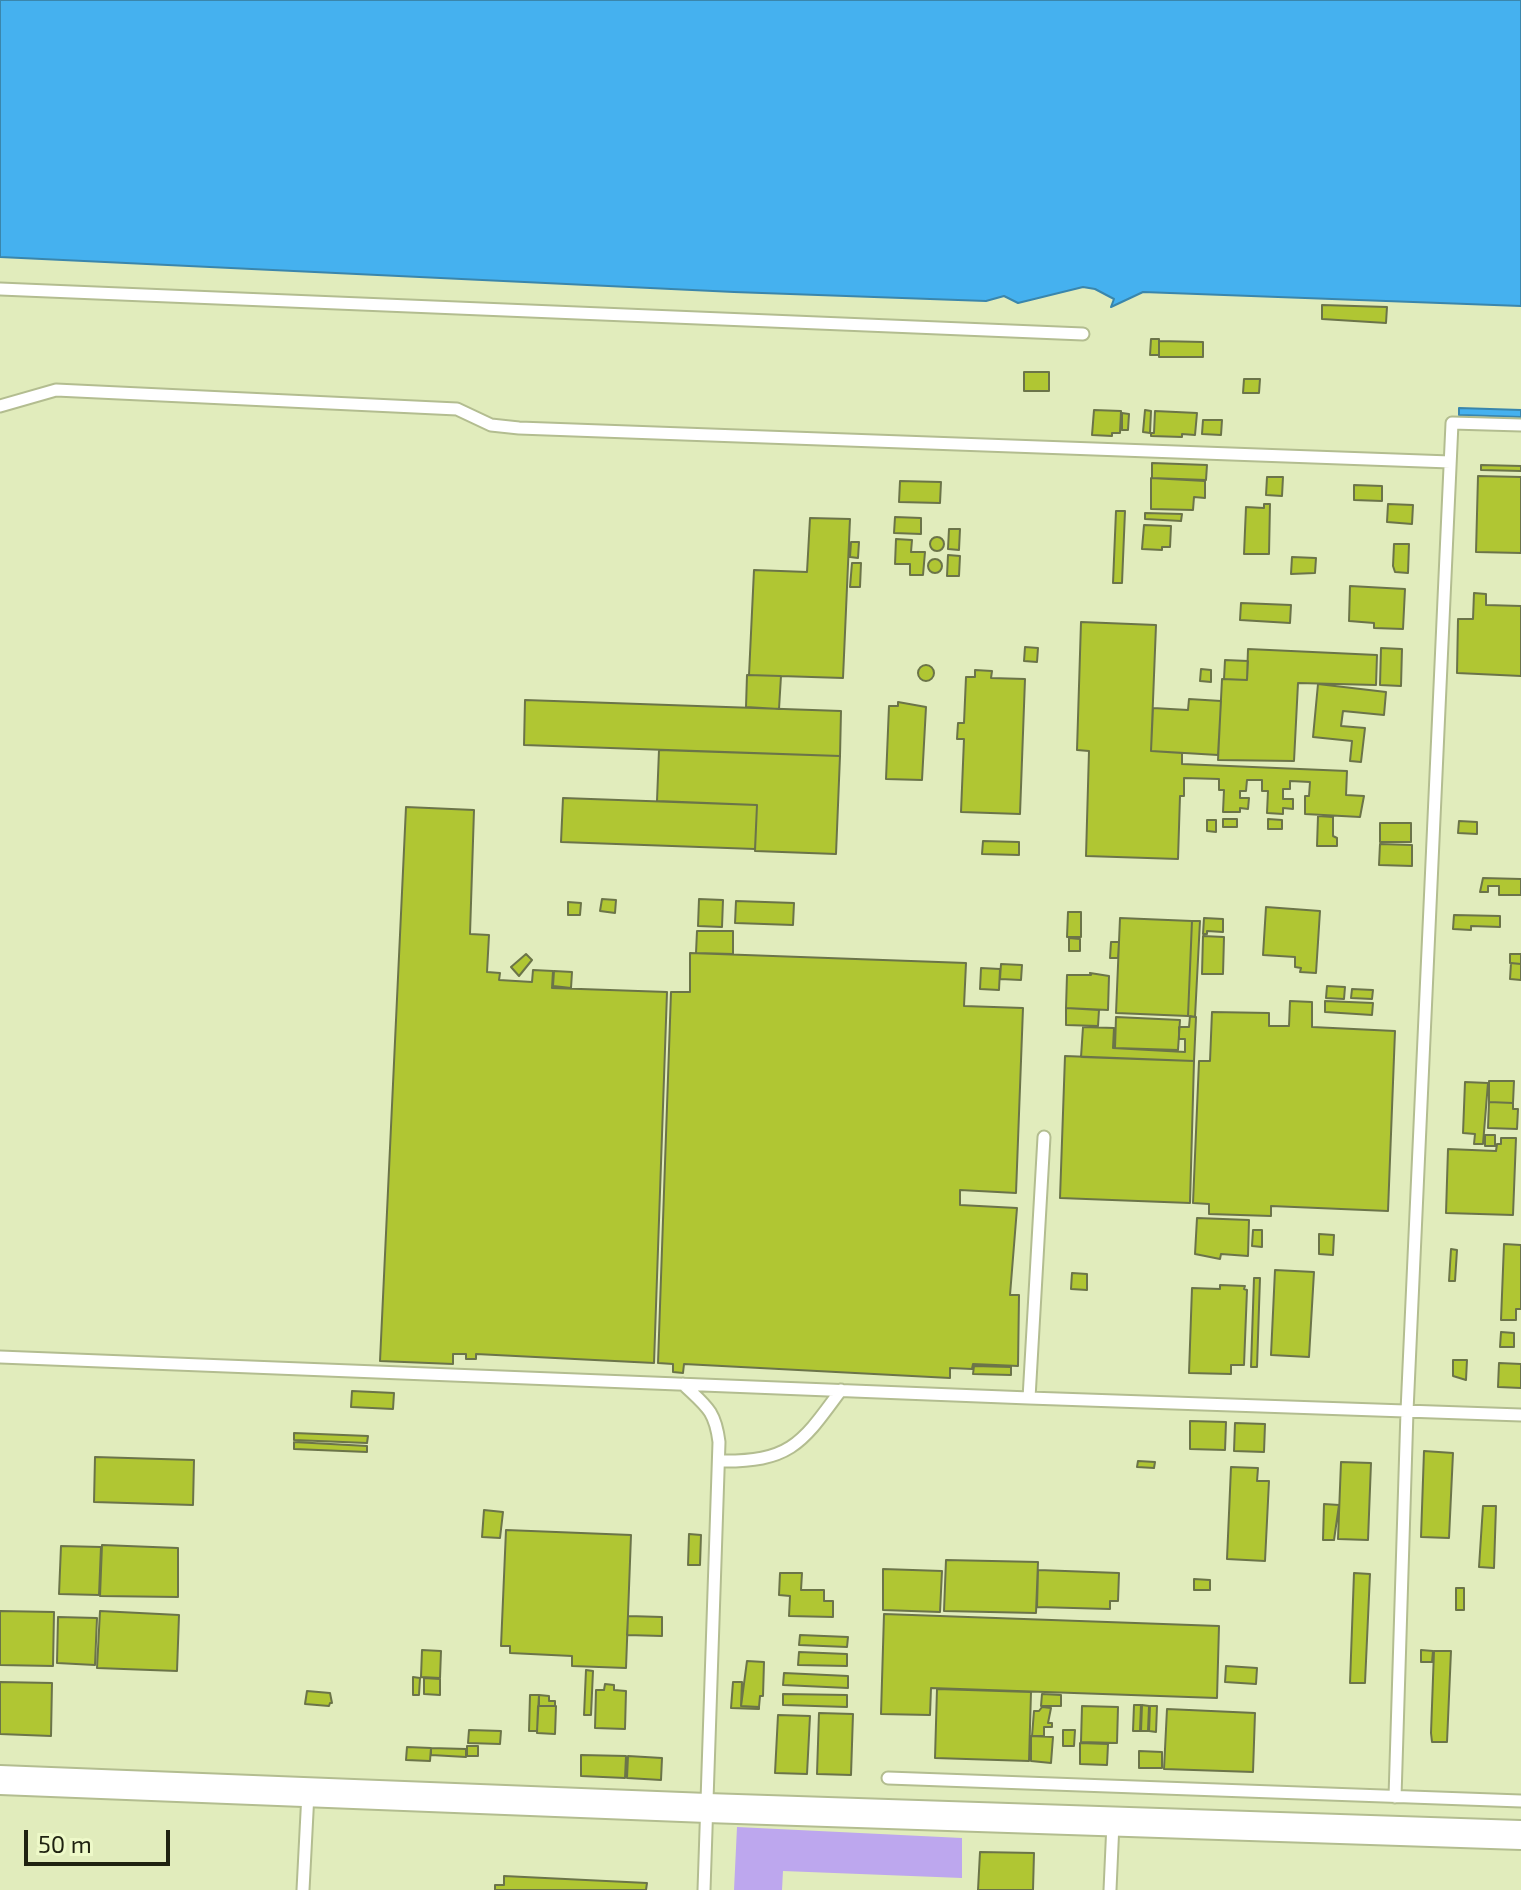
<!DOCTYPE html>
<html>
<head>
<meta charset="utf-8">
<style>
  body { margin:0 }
  #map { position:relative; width:1521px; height:1890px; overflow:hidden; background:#e1ecbc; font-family:"Exo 2",sans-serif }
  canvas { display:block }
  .scale { position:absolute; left:24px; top:1830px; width:146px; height:36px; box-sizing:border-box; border:4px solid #1f2211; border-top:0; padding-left:10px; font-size:24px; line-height:28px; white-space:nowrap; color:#1f2211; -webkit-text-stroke:6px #eef9c9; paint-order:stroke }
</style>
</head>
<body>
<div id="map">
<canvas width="1521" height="1890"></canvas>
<div class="scale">50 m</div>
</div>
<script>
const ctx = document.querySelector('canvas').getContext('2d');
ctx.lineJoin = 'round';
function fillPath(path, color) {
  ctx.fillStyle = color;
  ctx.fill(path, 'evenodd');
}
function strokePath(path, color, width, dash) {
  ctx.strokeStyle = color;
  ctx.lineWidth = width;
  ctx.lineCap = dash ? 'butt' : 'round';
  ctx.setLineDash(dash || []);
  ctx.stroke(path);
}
const green = new Path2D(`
  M737,1827L962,1838V1878L783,1871L782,1890H734Z`);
const water = new Path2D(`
  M0,0H1521V306L1143,292L1111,307L1114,299L1095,289L1083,287L1018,303L1004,296L986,301L734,292L0,257Z
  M1459,408L1521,410V417L1459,415Z`);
const building = new Path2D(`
  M1322,305L1387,307L1386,323L1322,319Z
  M1151,339H1159V355H1150Z
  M1159,341L1203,342V357H1159Z
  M1024,372H1049V391H1024Z
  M1244,379H1260L1259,393H1243Z
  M1094,410L1121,411L1120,433H1112V436L1092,435Z
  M1145,410L1151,411L1150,433L1143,432Z
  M1155,411L1197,413L1195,435L1182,434V437L1151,436V433H1154Z
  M1122,413L1129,414L1128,430H1122Z
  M1203,420H1222L1221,435L1202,434Z
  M1152,463L1207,465L1206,480L1152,478Z
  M1481,465L1521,466V471L1481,470Z
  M1478,476L1521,477V553L1476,552Z
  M1267,477H1283L1282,496L1266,495Z
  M1151,478L1205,481V498L1194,497L1193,510L1151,509Z
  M900,481L941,482L940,503L899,502Z
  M1354,485L1382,486V501L1354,500Z
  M1264,504H1270L1269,554H1244L1246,507L1264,508Z
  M1388,504L1413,505L1412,524L1387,522Z
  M1116,511H1125L1122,583H1113Z
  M1145,513L1182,514L1181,521L1145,519Z
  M895,517L921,518V534L894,533Z
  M810,518L850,519L843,678L749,675L754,570L807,572Z
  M1144,525L1171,526L1170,547H1162V550L1142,549Z
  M949,529H960L959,550L948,549Z
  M930 544a7 7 0 1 1 14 0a7 7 0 1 1-14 0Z
  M896,539L912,540L911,552H925L923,575H910V564H895Z
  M851,542H859L858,558L850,557Z
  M1394,544H1409L1408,573L1395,572L1393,566Z
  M948,555L960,556L959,576H947Z
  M1292,557L1316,558L1315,573L1291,574Z
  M928 566a7 7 0 1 1 14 0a7 7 0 1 1-14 0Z
  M852,563H861L860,587H850Z
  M1350,586L1405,589L1403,629L1374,628V623L1349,621Z
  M1474,593L1486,594V605L1521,606V676L1457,673L1458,619H1473Z
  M1241,603L1291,605L1290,623L1240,620Z
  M1081,622L1156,625L1151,751L1182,753V764L1347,771L1346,795L1364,796L1360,817L1305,814V796H1309L1310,782L1290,781V789H1283V799H1293V809L1283,808V814L1267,813L1268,791H1262V780H1247L1246,791H1240V798H1249L1248,809L1240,808V812H1223L1224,790H1219V779L1184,778V796H1180L1178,859L1086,856L1089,751L1077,750Z
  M1025,647L1038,648L1037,662L1024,661Z
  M1381,648L1402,649L1401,686L1380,685Z
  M1248,649L1377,655L1376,685L1298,683L1294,761L1218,760L1222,679L1247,680Z
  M1225,660L1248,661L1247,680L1224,679Z
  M918 673a8 8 0 1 1 16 0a8 8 0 1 1-16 0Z
  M1201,669L1211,670V682L1200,681Z
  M975,670L992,671L991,678L1025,679L1020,814L961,812L964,739H957L958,723H964L966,677H975Z
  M747,675L781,676L779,709L746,707Z
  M1318,684L1386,692L1384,715L1343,711L1341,726L1365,728L1361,762L1350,761L1352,741L1313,737Z
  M1189,699L1221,701L1218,755L1151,751L1153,708L1188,710Z
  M525,700L841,711L840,756L524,745Z
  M898,702L926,707L922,780L886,779L889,706H898Z
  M659,750L840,756L836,854L755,851L757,805L657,801Z
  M563,798L757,805L755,849L561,842Z
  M406,807L474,810L470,934L489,935L487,972L500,973L499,980L532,982L533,970L553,971L552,988L667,992L654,1363L476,1354V1359H466V1354H453V1364L380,1361Z
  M1318,816L1333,817V836L1337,838V846H1317Z
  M1223,819H1237V827H1223Z
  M1268,819L1282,820V829H1268Z
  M1207,820H1216V832L1207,831Z
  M1459,821L1477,822V834L1458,833Z
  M1380,823H1411V842H1380Z
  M983,841L1019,842V855L982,854Z
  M1380,844L1412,845V866L1379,865Z
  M1483,878L1521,879V895H1499V886H1488V892H1480Z
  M602,899L616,900L615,913L600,911Z
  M699,899L723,900L722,927L698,926Z
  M736,901L794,903L793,925L735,923Z
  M568,902L581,903L580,915H568Z
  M1266,907L1320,911L1316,973L1300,972L1301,968L1295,967V957L1263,955Z
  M1068,912H1081V937H1067Z
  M1454,915L1500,916V927L1471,926V930L1453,929Z
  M1120,918L1192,921L1188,1016L1116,1013Z
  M1204,918L1223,919V932L1207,931V934H1203Z
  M1192,921H1200L1195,1017L1188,1016Z
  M697,931H733V954L696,953Z
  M1203,936L1224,937L1223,974H1202Z
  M1069,938L1080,939V951H1069Z
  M1111,942H1119L1118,958H1110Z
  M690,953L966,963L964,1006L1023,1008L1016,1193L960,1190V1205L1017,1208L1010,1295H1019L1018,1366L973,1364L972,1369L950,1368V1378L684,1364L683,1373L673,1372V1364L658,1363L671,992H690Z
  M526,954L532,960L519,976L511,967Z
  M1510,954H1521V964L1510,963Z
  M1511,963L1521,964V980L1510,979Z
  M1001,964L1022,965L1021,980L1000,979Z
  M981,968L1000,969L999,990L980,989Z
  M554,971L572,972L571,988L553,986Z
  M1090,973L1109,976L1108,1010L1066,1008L1067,975H1091Z
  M1327,986L1345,987L1344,999L1326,998Z
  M1352,989L1373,990L1372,999L1351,998Z
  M1290,1001L1312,1002V1027L1395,1031L1388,1211L1271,1206V1216L1209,1214V1204L1193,1203L1199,1061H1210L1212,1012L1269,1013V1026H1289Z
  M1325,1001L1373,1003L1372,1015L1325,1012Z
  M1066,1008L1099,1010L1098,1026L1066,1025Z
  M1190,1016L1196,1017L1194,1061L1081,1057L1083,1027L1114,1028L1113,1048L1185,1052V1039H1179V1027H1189Z
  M1116,1017L1180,1020L1178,1050L1115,1048Z
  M1065,1056L1194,1061L1190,1203L1060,1198Z
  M1489,1081H1514L1513,1103L1489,1102Z
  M1465,1082L1488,1083L1483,1144H1474L1475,1134L1463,1133Z
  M1489,1102L1513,1103V1109H1518L1517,1129L1488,1128Z
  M1485,1135H1495V1146H1485Z
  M1501,1138H1516L1513,1215L1446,1213L1448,1149L1496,1151L1497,1144H1501Z
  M1197,1218L1249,1220L1248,1256L1221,1254L1220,1259L1195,1254Z
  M1253,1230H1262V1247L1252,1246Z
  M1319,1234L1334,1235L1333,1255L1319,1254Z
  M1504,1244L1521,1245V1309H1516V1320H1501Z
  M1451,1249L1457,1250L1455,1281H1449Z
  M1275,1270L1314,1272L1309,1357L1271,1355Z
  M1072,1273L1087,1274V1290L1071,1289Z
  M1254,1278H1260L1257,1367H1251Z
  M1220,1285L1245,1286L1244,1289L1247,1290L1244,1365H1231V1374L1189,1373L1192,1288L1220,1289Z
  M1501,1332L1514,1333V1347H1500Z
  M1453,1360H1467L1466,1380L1453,1376Z
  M1499,1363L1521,1364V1388L1498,1387Z
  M974,1366L1011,1367V1375L973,1374Z
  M352,1391L394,1393L393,1409L351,1407Z
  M1190,1421L1226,1422L1225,1450L1190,1449Z
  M1235,1423L1265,1424L1264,1452L1234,1451Z
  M294,1433L368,1436L367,1443L294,1440Z
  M294,1442L367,1446V1452L294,1449Z
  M1424,1451L1453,1453L1449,1538L1421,1537Z
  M95,1457L194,1460L193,1505L94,1502Z
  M1138,1461L1155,1462L1154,1468L1137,1467Z
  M1341,1462L1371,1463L1368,1540L1338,1539Z
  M1231,1467L1258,1468L1257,1481H1269L1265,1561L1227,1559Z
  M1324,1504L1339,1505L1334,1540H1323Z
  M1483,1506H1496L1494,1568L1479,1567Z
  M484,1510L503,1512L500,1538L482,1537Z
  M506,1530L631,1535L626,1668L572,1666V1656L510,1653V1646H501Z
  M689,1534L701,1535L700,1565H688Z
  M102,1545L178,1548V1597L100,1596Z
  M61,1546L101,1547L99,1595L59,1594Z
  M946,1560L1038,1562L1036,1613L944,1611Z
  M883,1569L942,1571L940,1612L883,1610Z
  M1038,1570L1119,1573L1118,1601H1110V1609L1037,1607Z
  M780,1573H802L801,1590H824V1601H833V1617L789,1616L790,1596L779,1595Z
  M1354,1573L1370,1574L1365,1683H1350Z
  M1194,1579L1210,1580V1590H1194Z
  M1456,1588H1464V1610H1456Z
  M0,1611L54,1612L53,1666L0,1665Z
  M100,1611L179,1615L177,1671L97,1668Z
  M884,1614L1219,1626L1217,1698L931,1688L930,1715L881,1714Z
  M628,1616L662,1617V1636L627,1635Z
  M58,1617L97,1618L95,1665L57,1663Z
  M800,1635L848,1637L847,1647L799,1645Z
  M422,1650L441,1651L440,1678L421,1677Z
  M1421,1650L1433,1651L1432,1662H1421Z
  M1434,1651H1451L1447,1742H1432L1431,1733Z
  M799,1652L847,1654V1666L798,1665Z
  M747,1661L764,1662L763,1696H760L759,1707L741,1706Z
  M1226,1666L1257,1668L1256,1684L1225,1682Z
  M586,1670L593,1671L591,1715H584Z
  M784,1673L848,1676V1688L783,1685Z
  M413,1677L420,1678L419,1695H413Z
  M424,1678L440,1679V1695L424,1694Z
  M0,1682L52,1683L51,1736L0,1734Z
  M733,1682H742L741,1706L759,1707V1709L731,1708Z
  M605,1684L614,1685V1690L626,1691L625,1729L595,1728L596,1690H604Z
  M937,1689L1031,1692L1029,1761L935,1758Z
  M307,1691L330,1693L332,1703H330L329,1706L305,1704Z
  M783,1694L847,1695V1707L783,1705Z
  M1042,1694L1061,1695V1706H1041Z
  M530,1695H539L537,1731H529Z
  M539,1695L549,1696V1701H555V1706H539Z
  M1134,1705H1141L1140,1731H1133Z
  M1142,1705L1149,1706L1148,1731H1141Z
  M538,1706H556L555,1734L537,1733Z
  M1082,1706L1118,1707L1117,1743L1081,1742Z
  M1150,1706H1157L1156,1732L1149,1731Z
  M1042,1707L1051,1708L1048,1723H1052V1727H1044V1736H1032L1034,1711H1039Z
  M1167,1709L1255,1713L1253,1772L1164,1769Z
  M819,1713L853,1714L851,1775L817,1774Z
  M778,1715L810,1716L807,1774L775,1773Z
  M469,1730L501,1731L500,1744L468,1743Z
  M1063,1730H1075L1074,1746H1063Z
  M1031,1736L1053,1737L1051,1763L1031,1761Z
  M1080,1743L1108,1744L1107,1765L1080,1764Z
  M467,1746H478V1756H467Z
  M407,1747L431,1748L430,1761L406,1760Z
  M431,1748L466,1749V1757L431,1755Z
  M1139,1751L1162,1752V1768H1139Z
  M581,1755L626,1756L625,1778L581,1776Z
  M628,1756L662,1758L661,1780L627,1778Z
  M980,1852L1034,1853L1033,1890H978Z
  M504,1876L647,1883L646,1890H495V1885H504Z`);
const service = new Path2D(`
  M0,289L1083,334
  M0,406L56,390L457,409L491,425L519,428L1450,462
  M0,1357L1029,1398L1521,1415
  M683,1384C706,1406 715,1410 719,1442L704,1890
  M1029,1398L1044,1137
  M720,1461C791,1462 802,1443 841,1390
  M888,1778L1521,1801
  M1395,1797L1407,1411L1452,423L1521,425
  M303,1890L308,1793
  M1110,1890L1113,1823`);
const tertiary = new Path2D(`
  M0,1780L707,1808L1521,1835`);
fillPath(green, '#bda7ee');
fillPath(water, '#45b1ef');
strokePath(water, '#3a86ac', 2);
fillPath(building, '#b0c633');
strokePath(building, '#6b7449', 2);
strokePath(service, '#b3bd90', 15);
strokePath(tertiary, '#b3bd90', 32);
strokePath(service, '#fff', 11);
strokePath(tertiary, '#fff', 28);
</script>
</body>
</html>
